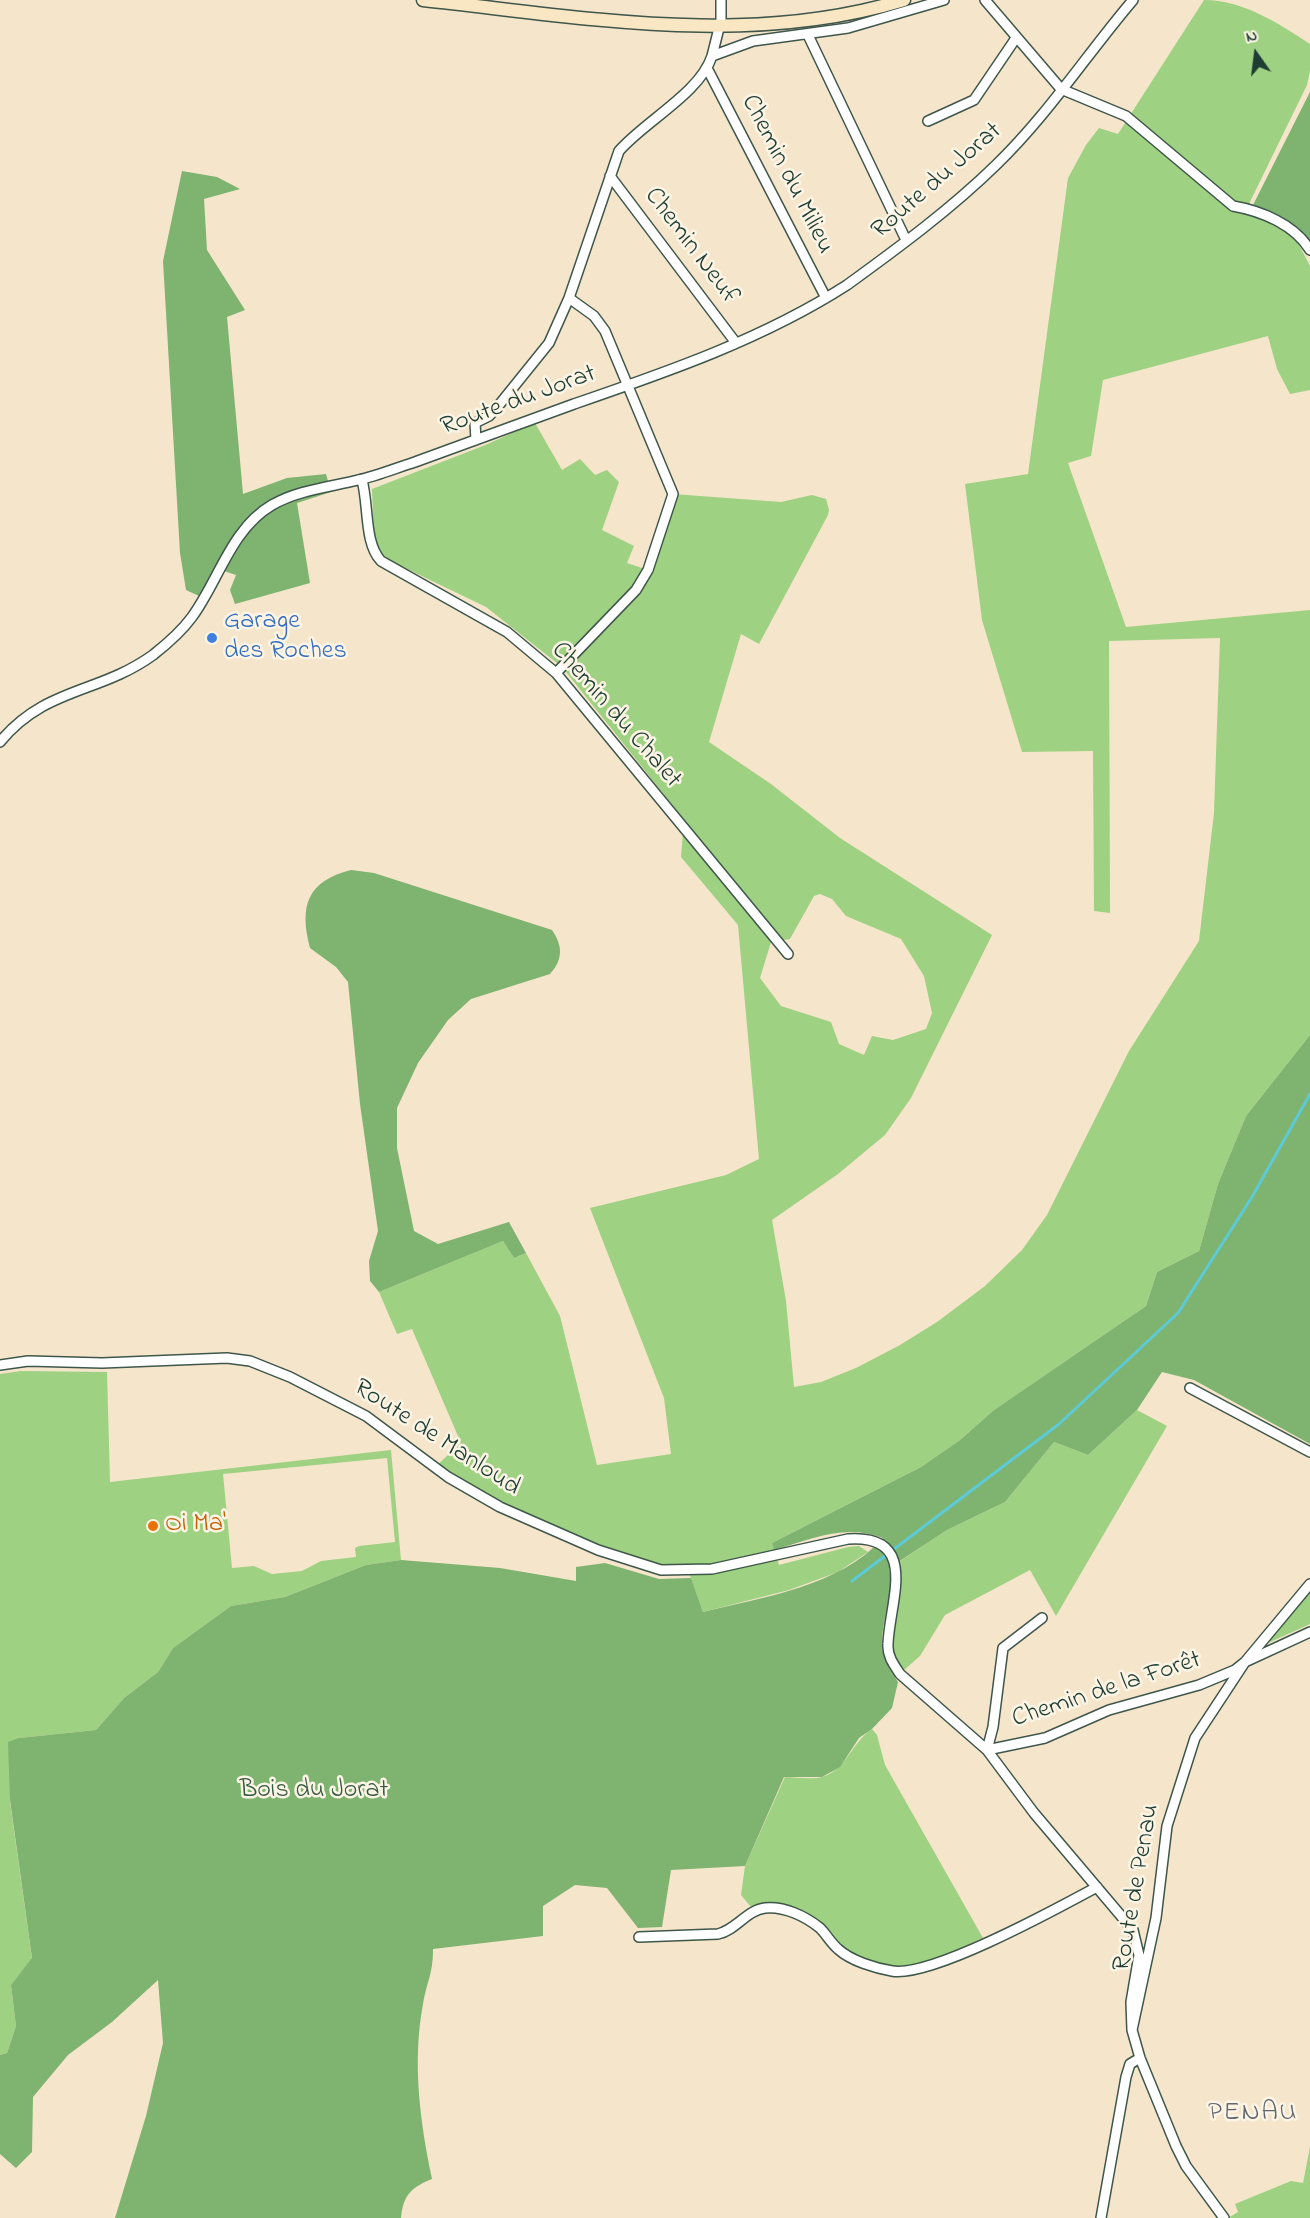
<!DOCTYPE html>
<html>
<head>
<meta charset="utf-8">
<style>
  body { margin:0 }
  #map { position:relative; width:1310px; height:2218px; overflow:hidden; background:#f5e5cb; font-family:"Indie Flower",sans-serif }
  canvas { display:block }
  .north { position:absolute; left:1226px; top:24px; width:60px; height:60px; -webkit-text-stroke:4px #fcf5e5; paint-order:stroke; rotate:346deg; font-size:16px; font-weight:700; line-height:24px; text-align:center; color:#1f3d34 }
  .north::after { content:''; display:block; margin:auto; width:21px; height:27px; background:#1f3d34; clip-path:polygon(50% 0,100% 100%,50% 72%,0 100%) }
</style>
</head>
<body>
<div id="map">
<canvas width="1310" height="2218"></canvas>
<div class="north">N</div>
</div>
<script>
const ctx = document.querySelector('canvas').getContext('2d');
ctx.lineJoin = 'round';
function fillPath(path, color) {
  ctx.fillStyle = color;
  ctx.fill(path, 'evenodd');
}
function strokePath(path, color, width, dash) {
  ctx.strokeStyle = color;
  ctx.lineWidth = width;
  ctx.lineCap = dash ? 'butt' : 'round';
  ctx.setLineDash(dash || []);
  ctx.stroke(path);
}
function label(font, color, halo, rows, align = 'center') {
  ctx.font = font + ' "Indie Flower",sans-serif';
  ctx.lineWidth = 5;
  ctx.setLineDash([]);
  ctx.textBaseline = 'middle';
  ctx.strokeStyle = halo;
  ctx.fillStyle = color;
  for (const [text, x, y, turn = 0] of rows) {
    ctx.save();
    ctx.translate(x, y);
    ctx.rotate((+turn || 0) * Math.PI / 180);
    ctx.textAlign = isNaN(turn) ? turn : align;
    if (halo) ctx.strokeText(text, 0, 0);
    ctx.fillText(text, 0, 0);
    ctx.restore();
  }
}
const green = new Path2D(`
  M1204,0C1243,0 1278,23 1310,44V71L1307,85L1246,210L1289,234L1297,241L1310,266V390L1290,394L1277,369L1268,336L1103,380L1091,456L1068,463L1126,627L1310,610V1035L1246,1116L1218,1184L1199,1251L1157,1272L1146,1306L994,1410L960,1440L921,1467L772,1543L779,1565L848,1547L859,1546L868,1552L838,1572L789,1590L703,1612L688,1570H661L547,1529L435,1467L461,1443L412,1329L397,1334L379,1292L503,1241L514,1258L526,1253L560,1316L597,1465L671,1454L664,1398L590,1208L726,1175L759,1159L738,925L681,857L683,832L687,823L562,667L486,607L393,562L378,551L374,543L372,489L483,446L535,423L562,470L580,459L595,475L607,470L619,482L602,530L634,546L627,563L648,570L673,494L781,502L812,495L826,499L829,510L828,515L759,644L741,634L709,742L771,784L840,838L992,935L911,1098L885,1135L838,1174L772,1220L786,1301L794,1387L821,1382L856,1368L900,1345L937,1322L985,1286L1022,1250L1047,1215L1129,1051L1199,941L1214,813L1220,638L1109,641L1110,913L1094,911L1093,751L1022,752L982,620L965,484L1028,474L1068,178L1086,145L1099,128L1118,134ZM820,894L832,899L846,916L901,939L924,976L932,1013L926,1029L893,1040L872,1036L864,1055L839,1044L831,1022L781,1006L760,978L771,942L790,939L814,896Z
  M21,1371L107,1372L110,1482L391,1450L401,1560L366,1565L285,1597L231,1606L173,1648L158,1672L124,1698L96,1730L19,1738L10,1802L32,1959L11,1985L16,2026L7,2053L0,2055V1374ZM387,1458L395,1542L359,1546L355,1548L356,1557L321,1561L302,1571L272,1574L254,1566L232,1568L223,1474Z
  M1137,1410L1167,1426L1056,1616L1030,1570L945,1615L920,1656L903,1671C899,1665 894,1658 892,1650C887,1623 910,1592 897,1563L947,1530L1005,1502L1054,1442L1088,1455Z
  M1310,1592V1624L1266,1644Z
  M872,1729L877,1735L885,1765L983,1938C957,1949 925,1970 896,1968C884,1967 851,1955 841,1946C834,1940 830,1932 823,1925C805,1907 776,1900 751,1907L741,1895L745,1866L785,1777C796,1777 811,1780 822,1777C846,1770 852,1742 872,1729Z
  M1310,2147V2218H1228L1238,2212L1235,2204L1291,2181L1303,2183Z`);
const forest = new Path2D(`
  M1310,92V243L1304,233L1253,205Z
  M182,171L217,177L240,189L204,199L207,250L245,310L227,317L243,494L287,478L326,474L331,492L297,503L310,583L235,604L230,590L236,575L218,569L199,596L186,590L180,553L163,261Z
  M351,870L374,873L552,930C563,946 563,960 550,974L471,999L448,1020L418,1063L397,1108V1148L414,1231L438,1244L509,1222L526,1253L514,1258L503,1241L379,1292L370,1281L369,1261L378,1231L360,1104L348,982L336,967L310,948C299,906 307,881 351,870Z
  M1310,1035V1444L1194,1380L1162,1372L1137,1410L1088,1455L1054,1442L1005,1502L947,1530L889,1568C895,1597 878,1626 883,1652C885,1663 892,1673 898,1682L892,1708L872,1729L859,1738L840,1767L822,1777H784L745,1866L671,1870L662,1927L638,1928L607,1888L575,1885L543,1906V1936L433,1949C433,1974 427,1981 423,2004C412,2062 420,2122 432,2179C411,2187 403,2196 401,2218H115L146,2116L163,2043L158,1980L112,2022L68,2055L33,2097L32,2152L16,2168L0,2154V2055L7,2053L16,2026L11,1985L32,1958L10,1800L8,1742L19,1738L96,1730L124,1698L158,1672L173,1648L231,1606L285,1597L366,1565L401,1560L500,1568L576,1581V1567L605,1563L659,1579L691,1578L703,1612C763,1597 839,1587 883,1538C845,1523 811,1539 774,1550L772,1543L921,1467L960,1440L994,1410L1146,1306L1157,1272L1199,1251L1218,1184L1246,1116Z`);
const stream = new Path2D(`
  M852,1581L1059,1424L1178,1313L1252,1197L1310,1094`);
const street = new Path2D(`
  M985,0L1061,89L1126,116L1233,206C1262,211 1295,225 1310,250
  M808,35L906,240
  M712,56L721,20V0
  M708,70L826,298
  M928,121L974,100L1016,38
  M610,176L736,343
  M476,440L475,423L489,416L499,405L549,343L569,298L619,151C645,121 700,93 712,56L753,41L848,28L944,0
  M362,480C369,506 364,543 381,561L507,632L556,673L788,954
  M556,673L636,590L648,570L673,494L605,331L594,316L569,298
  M0,742C45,687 99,694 153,655C167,644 181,632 192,617C219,580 231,529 272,505C298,490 330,487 358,480C377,476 396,468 415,462C468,443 521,423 574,404C667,372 763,339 847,285C898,248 951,209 996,165C1047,116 1087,54 1133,0
  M0,1365L28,1361L102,1363L227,1358L250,1361L290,1377L366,1416L448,1477L500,1507L598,1550L661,1570L712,1569L848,1539C921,1534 889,1603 888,1644C887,1656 894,1665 900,1674L987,1750L1034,1813L1133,1930L1139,1955L1131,2002L1132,2030
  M1190,1388L1310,1452
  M987,1750L1045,1738L1109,1710L1199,1685L1235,1670L1245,1662L1310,1632
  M987,1750L993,1727L1003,1648L1042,1618
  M639,1937L718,1934C736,1930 747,1910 765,1908C784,1906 805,1916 820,1928C826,1934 831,1943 838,1949C851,1961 875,1968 892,1971C931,1978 1058,1908 1097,1887
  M1101,2218L1126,2077L1130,2064L1140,2058
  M1224,2218L1186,2166L1176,2146L1140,2058L1132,2030L1156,1918L1167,1826L1195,1738L1245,1662L1310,1584`);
const secondary = new Path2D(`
  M423,0C583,17 746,48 904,0`);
const markers = [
  [212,638,6,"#3f7fe0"],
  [153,1526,6,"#e8710a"]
];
const streetNames = [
  ["Chemin du Milieu",786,175,63],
  ["Route du Jorat",938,182,-41],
  ["Chemin Neuf",690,247,53],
  ["Route du Jorat",519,402,-20],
  ["Chemin du Chalet",615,716,49],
  ["Route de Manloud",436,1439,33],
  ["Chemin de la Forêt",1107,1691,-18],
  ["Route de Penau",1138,1888,-80]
];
const shopNames = [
  ["Garage",224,623],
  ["des Roches",224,653]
];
const foodNames = [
  ["Oi Ma'",165,1526]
];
const parkNames = [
  ["Bois du Jorat",314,1792]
];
const neighbourhoodNames = [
  ["PENAU",1253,2115]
];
fillPath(green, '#9ed182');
fillPath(forest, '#7eb370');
strokePath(stream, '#5ecad5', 3);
strokePath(street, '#3f564b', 12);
strokePath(secondary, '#3f564b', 15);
strokePath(street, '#fff', 9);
strokePath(secondary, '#f9e7c3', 12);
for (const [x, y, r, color] of markers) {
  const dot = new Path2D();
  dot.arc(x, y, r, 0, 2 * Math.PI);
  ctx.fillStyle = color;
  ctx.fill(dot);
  strokePath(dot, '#fcf5e5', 2);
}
label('26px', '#1f3d34', '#fcf5e5', streetNames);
label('26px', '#366cbe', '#fcf5e5', shopNames, 'left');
label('26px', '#c56008', '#fcf5e5', foodNames, 'left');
label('26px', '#385b44', '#fcf5e5', parkNames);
ctx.letterSpacing = '1.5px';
label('27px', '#61666f', '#fcf5e5', neighbourhoodNames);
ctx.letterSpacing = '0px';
</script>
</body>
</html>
